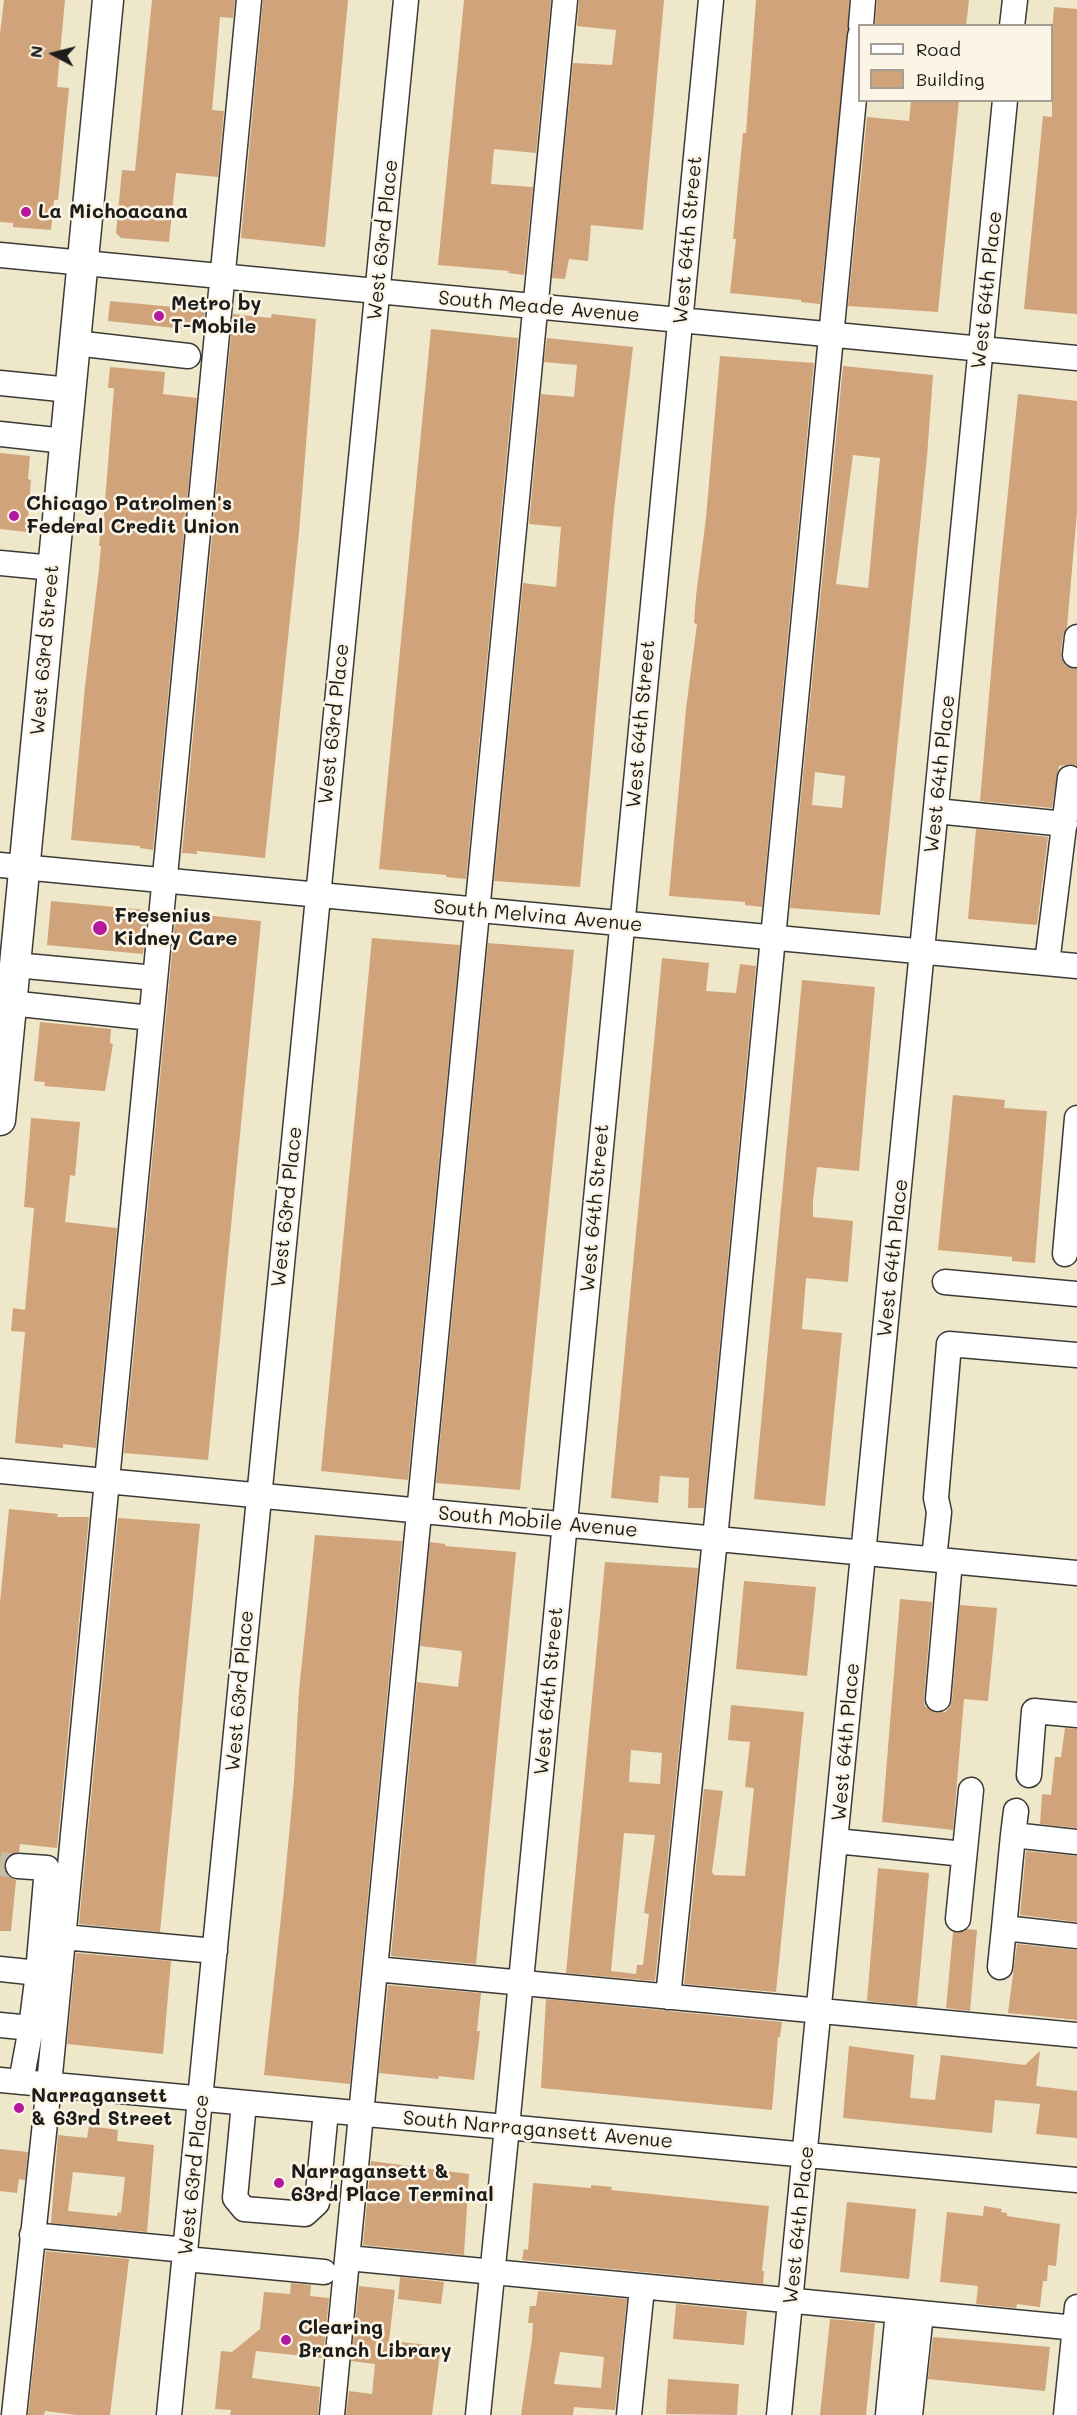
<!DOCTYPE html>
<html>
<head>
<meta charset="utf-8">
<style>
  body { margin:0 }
  #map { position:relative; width:1077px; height:2415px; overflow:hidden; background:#efe7ca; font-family:Mali,sans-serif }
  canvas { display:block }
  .legend { position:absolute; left:858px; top:24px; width:195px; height:78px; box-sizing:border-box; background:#fcf5e5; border:2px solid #a29e95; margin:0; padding:8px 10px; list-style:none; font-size:18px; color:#1c1c1c }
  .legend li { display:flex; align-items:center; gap:12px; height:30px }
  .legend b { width:30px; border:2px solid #a29e95 }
  .north { position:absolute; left:24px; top:24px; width:60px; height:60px; -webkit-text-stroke:4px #fcf5e5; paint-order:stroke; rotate:277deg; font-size:16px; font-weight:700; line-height:24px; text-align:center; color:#1c1c1c }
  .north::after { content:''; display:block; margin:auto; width:21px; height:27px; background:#1c1c1c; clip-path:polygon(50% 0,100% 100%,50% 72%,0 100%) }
</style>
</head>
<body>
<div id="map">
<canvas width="1077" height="2415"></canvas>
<ul class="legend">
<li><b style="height:8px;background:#fff"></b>Road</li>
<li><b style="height:16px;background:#d0a37b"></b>Building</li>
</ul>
<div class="north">N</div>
</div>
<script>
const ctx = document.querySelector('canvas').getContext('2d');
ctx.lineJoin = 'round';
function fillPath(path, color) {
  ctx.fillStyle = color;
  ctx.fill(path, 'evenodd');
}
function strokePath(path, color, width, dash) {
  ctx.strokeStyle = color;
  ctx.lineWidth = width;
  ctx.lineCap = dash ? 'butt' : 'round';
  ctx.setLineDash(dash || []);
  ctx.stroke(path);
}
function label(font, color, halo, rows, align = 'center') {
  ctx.font = font + ' Mali,sans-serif';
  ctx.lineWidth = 5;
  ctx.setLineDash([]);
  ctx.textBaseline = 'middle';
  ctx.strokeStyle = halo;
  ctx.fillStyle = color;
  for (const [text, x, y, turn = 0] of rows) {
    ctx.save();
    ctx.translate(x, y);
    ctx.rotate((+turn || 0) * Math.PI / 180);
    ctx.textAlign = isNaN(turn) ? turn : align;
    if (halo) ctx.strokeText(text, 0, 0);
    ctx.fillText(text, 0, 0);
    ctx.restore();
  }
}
const building = new Path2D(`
  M4,0H65L57,87L69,88L58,200H54L51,230L13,227V223L0,222V34Z
  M152,0H235L233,18L220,17L215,77L212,110L224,111L218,177L176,173L169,242L121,238L116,233L122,170L135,171Z
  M263,0H348L325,247L241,238Z
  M464,0H551L536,153L494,149L491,184L533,187L524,275L508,273L509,271L438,265Z
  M579,0H664L643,230L591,225L588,261L569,259L565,279L552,278L573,63L612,65L616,30L577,26Z
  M756,0H849L848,30L820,304L801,302V300L730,293L736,239H733L743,133H746Z
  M877,0H969L966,26H875Z
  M1054,7L1077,9V314L1024,309L1043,116L1052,117V32Z
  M911,100H959L938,312L848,306L867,117L909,121Z
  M110,301L205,310L203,331L108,321Z
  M233,314L271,318L272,314L316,319L299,533L265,858L197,851V854L182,853Z
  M431,329L518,338L466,879L446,877V875L379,869Z
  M547,338L633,347L614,510L580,887L494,881L523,583L556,587L561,527L529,524L541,394L574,397L577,365L544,362Z
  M720,356L814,363L762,907L745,905V902L669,896L686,709L697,624L694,623L696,596L706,518Z
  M843,366L933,375L927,457L880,915L790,908ZM853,455L880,458L868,588L836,584ZM815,772L845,776L842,808L812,805Z
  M110,367L165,372L163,394L197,398L153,850L140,848V846L71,840L85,686L99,569L101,546H99L101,526H103L114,388H108Z
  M1018,394L1077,401V512L1067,627L1063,635L1061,653L1062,660L1066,666L1077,669V766L1071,764L1059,766L1052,808L980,801L999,580Z
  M0,453L30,456L28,479L31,480L27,532L0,529Z
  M976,829L1048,837L1037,925L968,919Z
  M51,901L147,910L143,954L47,945Z
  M176,912L261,921L208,1460L124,1453Z
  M372,938L460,945L408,1480L321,1471Z
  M488,943L574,950L520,1490L436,1483Z
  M662,958L709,963L706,991L736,993L740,964L756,966L704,1508H688L689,1478L660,1476L658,1503L611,1498Z
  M802,980L875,987L859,1171L817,1167L813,1201V1217L853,1221L848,1282L806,1278L802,1329L842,1333L825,1506L754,1499Z
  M40,1022L111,1029L110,1043L113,1044L105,1091L44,1086L45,1082L34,1081Z
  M953,1095L1005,1100L1004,1108L1047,1111L1035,1263L1012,1261V1257L938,1250Z
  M31,1118L80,1122L75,1176L70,1175L65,1222L117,1228L96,1448L63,1444V1448L15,1443L25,1332L11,1331L13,1308L25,1310L34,1208L24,1207Z
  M9,1509L58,1514L57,1517H89L57,1848L20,1844L19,1852L11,1854L6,1859L5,1872L10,1877L16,1880L11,1931H0V1603Z
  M118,1518L200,1524L160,1932L79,1924Z
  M315,1535L402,1541L350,2084L264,2075L284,1889L294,1781L299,1691Z
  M430,1542L445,1544V1546L516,1552L476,1964L391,1956L417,1682L458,1687L462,1654L461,1651L420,1646Z
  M605,1562L698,1568L655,1981L566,1973ZM631,1750L662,1753L660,1784L629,1782ZM624,1833L655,1835L644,1913L649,1914L643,1965H637L636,1974L611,1971Z
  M744,1581L816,1587L807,1676L736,1669Z
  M900,1599L932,1602L924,1698L925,1706L936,1713L945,1712L950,1707L952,1700L960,1605L997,1608L988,1701L964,1699L953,1830L882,1822Z
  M731,1705L804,1712L776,1992L684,1984L704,1789L723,1791L712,1872L714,1875L745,1876L754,1788L745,1787L750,1742L728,1740Z
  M1065,1728L1077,1729V1828L1040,1824L1042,1794L1051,1795L1055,1757H1061Z
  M1026,1851L1077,1856V1922L1020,1915Z
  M878,1868L929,1873L917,2006L867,2001Z
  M967,1929L977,1930L970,2011L946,2008L953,1932H963Z
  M1017,1944L1077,1950V2020L1008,2013Z
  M76,1953L171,1961L163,2054L67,2044Z
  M388,1985L481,1993L477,2031H480L474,2080L439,2076L438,2079L379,2073Z
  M546,1999L782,2022L780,2037H778L772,2110L541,2088Z
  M849,2046L914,2055L910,2098L935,2100L941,2055L1025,2065L1040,2051L1036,2086L1077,2091V2138L1036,2134L1040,2104L995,2100L992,2133L843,2118Z
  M89,2126L118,2130L117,2141L154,2145L147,2232L51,2223L58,2135L87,2138ZM73,2172L125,2177L121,2213L118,2212L117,2216L68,2211Z
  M0,2149L28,2152L25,2180L19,2179L17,2193L0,2191Z
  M371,2161L469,2174L464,2255L363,2245Z
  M533,2183L591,2188V2185L612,2187L611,2190L769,2206L762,2271H764L763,2284L522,2260L524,2249L528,2250Z
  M847,2202L916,2209L909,2279L840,2272Z
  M984,2206L1002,2209L1001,2212L1007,2213V2216L1060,2224L1056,2266L1048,2265L1047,2281H1043L1040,2307L1017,2304L1016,2308L976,2304L978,2286L940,2282L947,2212L983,2216Z
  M46,2251L129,2259L110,2415H77L45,2411L44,2415H28Z
  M400,2277L444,2282L441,2304L398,2299Z
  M291,2283L311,2285L310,2296L329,2298L323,2358L256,2351L252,2378L320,2387L318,2415H230L231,2410L215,2409L221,2351L232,2352L260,2329L264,2292L290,2294Z
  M359,2286L395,2290L389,2341L441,2346L432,2415H346L349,2391L372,2394L375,2364L351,2361Z
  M538,2291L627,2299L615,2410L574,2407L573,2415H521L532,2339L533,2323H528L530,2306H536ZM560,2352L604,2357L601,2388L554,2384Z
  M676,2304L747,2311L744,2345L673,2339Z
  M830,2319L875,2323L866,2415H820Z
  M933,2337L1050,2347L1045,2391L928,2379Z
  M668,2379L739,2384L737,2415L666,2414Z`);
const minorTunnel = new Path2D(`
  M0,1864L18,1866`);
const minor = new Path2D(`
  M861,26L863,0
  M1012,26L1015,0
  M0,255L1077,358
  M75,343L188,356
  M0,383L70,390
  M0,434L65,441
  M0,563L53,568
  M1075,655L1077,637
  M936,811L1065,824
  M0,865L1077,966
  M1047,963L1070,778
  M15,965L155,978
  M0,1002L151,1018
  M1065,1254L1077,1118
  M945,1282L1077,1294
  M0,1471L1077,1573
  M934,1559L939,1512L936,1498L949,1344L1077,1355
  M938,1699L950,1561
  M1029,1775L1034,1711L1077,1715
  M1013,1835L1016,1811
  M836,1841L964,1854
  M1077,1842L1013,1835L1004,1928L1077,1936
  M958,1919L971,1790
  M63,1937L215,1951
  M1000,1967L1004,1928
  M0,1969L38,1973
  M375,1969L1077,2035
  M668,1997L715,1539L860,36
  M0,2025L31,2028L38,1973L47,1868L18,1866
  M0,2080L1077,2180
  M21,2082L31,2028
  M244,2103L235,2198L244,2209L305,2214L317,2203L326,2111
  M32,2235L186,2250
  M348,2258L1077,2328
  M185,2259L324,2272
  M14,2415L49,2085L249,0
  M169,2415L406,0
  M332,2415L565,0
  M478,2415L507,2127L711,0
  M629,2415L642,2288
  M779,2415L1005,100
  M888,2415L898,2311
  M910,2415L921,2314
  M1066,2415L1077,2307`);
const major = new Path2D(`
  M0,1120L108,0`);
const markers = [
  [26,212,6,"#b5179e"],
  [159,316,6,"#b5179e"],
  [14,516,6,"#b5179e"],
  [100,928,8,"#b5179e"],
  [19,2108,6,"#b5179e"],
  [279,2183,6,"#b5179e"],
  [286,2340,6,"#b5179e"]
];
const poiNames = [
  ["La Michoacana",38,212],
  ["Metro by",171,304],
  ["T-Mobile",171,327],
  ["Chicago Patrolmen's",26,504],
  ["Federal Credit Union",26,527],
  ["Fresenius",114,916],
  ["Kidney Care",114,939],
  ["Narragansett",31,2096],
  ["& 63rd Street",31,2119],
  ["Narragansett &",291,2172],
  ["63rd Place Terminal",291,2195],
  ["Clearing",298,2328],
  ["Branch Library",298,2351]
];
const streetNames = [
  ["West 63rd Place",383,240,-84],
  ["West 64th Street",688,240,-85],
  ["West 64th Place",987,290,-84],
  ["South Meade Avenue",539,307,5],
  ["West 63rd Street",45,650,-85],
  ["West 63rd Place",334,724,-84],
  ["West 64th Street",641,724,-85],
  ["West 64th Place",940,774,-84],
  ["South Melvina Avenue",538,916,5],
  ["West 63rd Place",287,1207,-84],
  ["West 64th Street",595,1208,-85],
  ["West 64th Place",893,1258,-84],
  ["South Mobile Avenue",538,1522,5],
  ["West 63rd Place",240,1691,-85],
  ["West 64th Street",549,1691,-85],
  ["West 64th Place",846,1742,-85],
  ["South Narragansett Avenue",538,2130,5],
  ["West 63rd Place",194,2175,-84],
  ["West 64th Place",799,2225,-84]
];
fillPath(building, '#d0a37b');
strokePath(minorTunnel, '#c5bea7', 24, [24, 12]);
strokePath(minor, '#3c3a36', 27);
strokePath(major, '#3c3a36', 33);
strokePath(minor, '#fff', 24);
strokePath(major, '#fff', 30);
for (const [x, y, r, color] of markers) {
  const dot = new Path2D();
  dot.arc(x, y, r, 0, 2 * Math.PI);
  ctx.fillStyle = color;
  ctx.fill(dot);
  strokePath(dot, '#fcf5e5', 2);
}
label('bold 20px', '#1c1c1c', '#fcf5e5', poiNames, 'left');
label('20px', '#1c1c1c', '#fcf5e5', streetNames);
</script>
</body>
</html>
